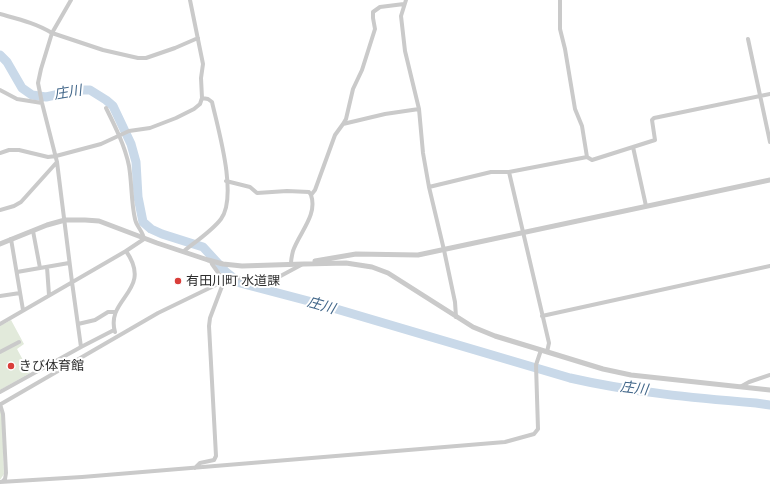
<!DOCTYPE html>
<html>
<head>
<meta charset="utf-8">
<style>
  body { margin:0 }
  canvas { display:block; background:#fff }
</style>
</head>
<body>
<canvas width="770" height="504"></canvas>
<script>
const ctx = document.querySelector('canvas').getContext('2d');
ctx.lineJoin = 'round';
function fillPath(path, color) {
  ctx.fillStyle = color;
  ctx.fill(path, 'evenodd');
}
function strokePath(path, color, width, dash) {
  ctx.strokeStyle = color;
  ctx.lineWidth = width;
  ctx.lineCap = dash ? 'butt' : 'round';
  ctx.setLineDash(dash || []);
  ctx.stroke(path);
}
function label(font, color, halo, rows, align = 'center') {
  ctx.font = font + ' "Space Grotesk","Noto Sans JP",sans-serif';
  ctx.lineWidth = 4;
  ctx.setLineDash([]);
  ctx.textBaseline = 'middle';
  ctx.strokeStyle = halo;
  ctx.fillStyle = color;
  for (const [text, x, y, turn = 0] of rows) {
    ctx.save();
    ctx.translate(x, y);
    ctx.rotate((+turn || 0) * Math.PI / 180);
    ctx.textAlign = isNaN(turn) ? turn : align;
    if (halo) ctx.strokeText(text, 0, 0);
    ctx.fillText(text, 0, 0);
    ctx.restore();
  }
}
const green = new Path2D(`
  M11,320L24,344L17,349L30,373L0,390V326Z
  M0,411L2,413L4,474L0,480Z`);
const river = new Path2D(`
  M0,55L7,62L22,88L32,95L46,97L78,90H90L106,100L113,106L131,144L136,162L138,197L143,222L151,229L162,234L203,247L226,272L240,283L316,303L570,378C631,392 694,398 756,403L770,405`);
const minor = new Path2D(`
  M71,0L52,33L41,69L38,83L42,103L57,162L72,282L81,347
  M406,0L401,16L405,51L419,109L423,153L429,187L444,250L455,302L456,317
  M560,0V29L565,49L575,109L582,126L587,157
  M0,14C18,19 36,23 52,33L103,50L138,58H146L175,48L198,38
  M748,39L770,142
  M0,90L17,99L42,103
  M343,124L346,119L353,89L362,70L375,29L373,18V12L380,7L404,4
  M633,147L655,140L652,120L654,118L770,94
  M0,153L9,150H19L48,157L56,156L101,144L129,131L150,128L176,118L194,109L200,104L202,98L201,78L203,64L190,0
  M509,172L549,343L547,352
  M226,181L250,187L257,193L287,191L309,192L311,195
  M429,187L491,172H509L587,157L592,160L633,147L646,206
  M0,210L14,206L21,202L57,162
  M33,231L40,268
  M11,239L23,310
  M184,251C195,242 212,231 221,219C238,196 218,129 212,102L208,99L202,98
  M291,264C291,260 292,255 293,251C299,233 318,215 311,195L315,190L335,135L343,124L385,114L419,109
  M47,267L49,295
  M17,272L69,263
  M0,296L20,293
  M542,316L770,266
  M0,324L126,251L144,239C143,231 136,226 135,219C131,202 132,184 129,166C125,146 115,126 106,108
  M78,324L95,320L108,312H116
  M115,332C105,298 154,291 126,251
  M0,352L19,342
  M740,387L749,382L770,375
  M0,392L81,347L114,330
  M0,404L3,414L6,473L5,479L2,482
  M1,404L158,313L224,281L236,278L275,279L301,265
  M195,468L200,463L214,460L216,456L209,326L210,318L224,281L212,264L211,261
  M0,482L82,477L505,442L534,434L538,429L536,365L541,350`);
const tertiary = new Path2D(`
  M0,244L47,225L65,220H85L99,221L157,243L208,260L223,264L242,266L304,264L346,263L372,267L388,273L473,327L495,336L541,350L603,369L631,375L770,390
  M315,261L356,254L418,255L770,180`);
const markers = [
  [178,281,4,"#d93e3a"],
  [11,366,4,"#d93e3a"]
];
const poiNames = [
  ["有田川町 水道課",186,281],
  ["きび体育館",19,366]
];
const waterNames = [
  ["庄川",68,93,-9],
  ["庄川",321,306,16],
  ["庄川",634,389,7]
];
fillPath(green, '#e2eadb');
strokePath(river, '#c9d9e9', 9);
strokePath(minor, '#cacaca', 4);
strokePath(tertiary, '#cacaca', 5);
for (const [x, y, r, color] of markers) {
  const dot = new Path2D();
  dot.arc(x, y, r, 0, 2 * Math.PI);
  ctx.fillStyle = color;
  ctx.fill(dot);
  strokePath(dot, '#fff', 1.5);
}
label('13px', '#2d2d2d', '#fff', poiNames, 'left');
label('italic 14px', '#416689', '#fff', waterNames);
</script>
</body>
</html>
